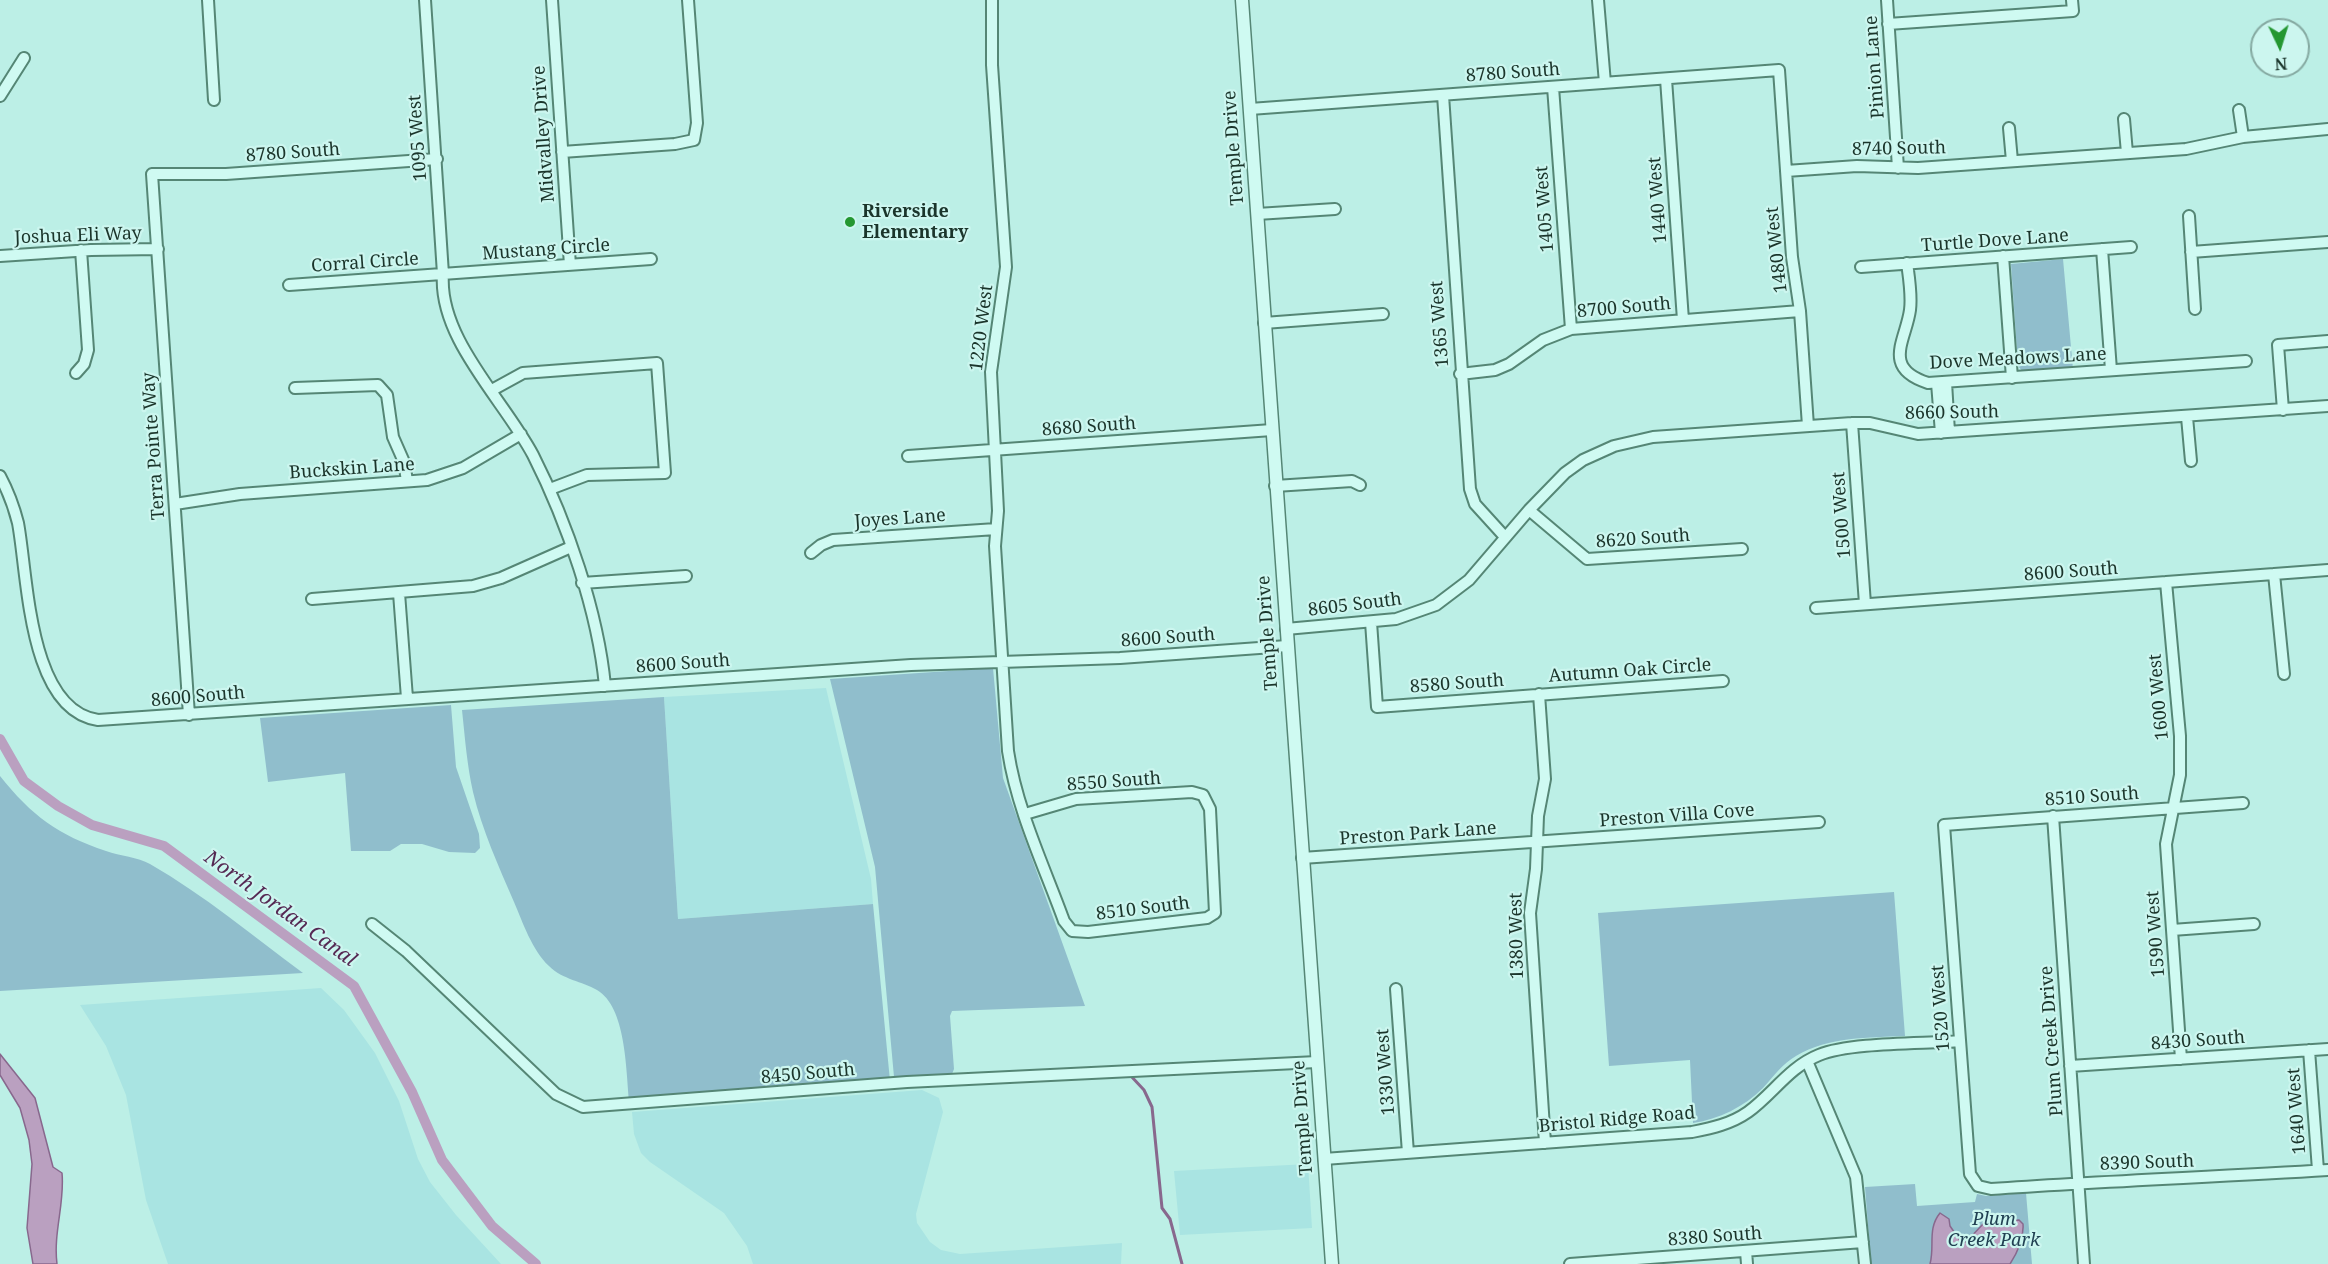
<!DOCTYPE html>
<html>
<head>
<meta charset="utf-8">
<style>
  body { margin:0 }
  #map { position:relative; width:2328px; height:1264px; overflow:hidden; background:#bcefe6; font-family:"Noto Serif",serif }
  canvas { display:block }
  .north { position:absolute; left:2250px; top:18px; width:60px; height:60px; box-sizing:border-box; background:#ccf6ef; border:2px solid #85a9a1; border-radius:50%; rotate:176deg; font-size:16px; font-weight:700; line-height:24px; text-align:center; color:#1b352b }
  .north::after { content:''; display:block; margin:auto; width:21px; height:27px; background:#249731; clip-path:polygon(50% 0,100% 100%,50% 72%,0 100%) }
</style>
</head>
<body>
<div id="map">
<canvas width="2328" height="1264"></canvas>
<div class="north">N</div>
</div>
<script>
const ctx = document.querySelector('canvas').getContext('2d');
ctx.lineJoin = 'round';
function fillPath(path, color) {
  ctx.fillStyle = color;
  ctx.fill(path, 'evenodd');
}
function strokePath(path, color, width, dash) {
  ctx.strokeStyle = color;
  ctx.lineWidth = width;
  ctx.lineCap = dash ? 'butt' : 'round';
  ctx.setLineDash(dash || []);
  ctx.stroke(path);
}
function label(font, color, halo, rows, align = 'center') {
  ctx.font = font + ' "Noto Serif",serif';
  ctx.lineWidth = 4.5;
  ctx.setLineDash([]);
  ctx.textBaseline = 'middle';
  ctx.strokeStyle = halo;
  ctx.fillStyle = color;
  for (const [text, x, y, turn = 0] of rows) {
    ctx.save();
    ctx.translate(x, y);
    ctx.rotate((+turn || 0) * Math.PI / 180);
    ctx.textAlign = isNaN(turn) ? turn : align;
    if (halo) ctx.strokeText(text, 0, 0);
    ctx.fillText(text, 0, 0);
    ctx.restore();
  }
}
const farmland = new Path2D(`
  M826,688L871,879L873,904L678,919L664,697Z
  M321,988L344,1010L375,1053L399,1101L418,1159L430,1182L456,1215L501,1264H168L146,1200L126,1095L106,1046L80,1005Z
  M922,1090L939,1098L943,1112L916,1214L917,1223L930,1242L941,1250L960,1254L1122,1243L1121,1264H753L747,1246L724,1213L650,1162L641,1153L634,1134L632,1112Z
  M1308,1164L1312,1228L1180,1235L1174,1171Z`);
const green = new Path2D(`
  M2063,259L2073,369L2024,373L2018,366L2011,264Z
  M993,668L1003,778L1085,1006L952,1011L950,1016L954,1069L952,1074L894,1077L875,867L830,679Z
  M664,697L678,919L873,904L890,1081L629,1100C626,1069 626,1007 597,990C582,981 563,980 549,966C532,950 523,923 514,902C499,867 482,830 473,792C467,765 465,738 462,710Z
  M451,705L456,767L479,834L480,848L475,853L449,852L422,844H401L390,851H351L345,773L268,782L260,718Z
  M0,776C32,816 58,835 106,851C120,856 138,857 150,864C204,895 253,936 303,973L0,991Z
  M1894,892L1905,1036C1869,1038 1829,1036 1796,1056C1782,1064 1774,1076 1763,1088C1744,1107 1719,1119 1693,1123L1690,1060L1609,1066L1598,913Z
  M1915,1184L1917,1206L1975,1202L1977,1194L1986,1196L2026,1193L2032,1264H1871L1865,1187Z`);
const water = new Path2D(`
  M0,1054L35,1098L53,1167L62,1173C65,1203 53,1233 57,1264H33L27,1228L32,1164L29,1140L20,1108L0,1075Z
  M1940,1213L1949,1219L1950,1226L1961,1242H1966L1984,1223L2019,1220L2023,1224C2024,1238 2017,1253 2010,1264H1930C1935,1246 1927,1229 1940,1213Z`);
const stream = new Path2D(`
  M1130,1075L1144,1090L1152,1107L1162,1208L1170,1219L1182,1264`);
const canal = new Path2D(`
  M0,739L24,781L58,806L92,825L164,846L354,986L412,1092L442,1160L492,1226L536,1264`);
const minor = new Path2D(`
  M208,0L214,100
  M425,0L443,274C438,338 504,400 533,455C567,522 598,612 605,686
  M552,0L570,265
  M992,0V65L1006,267L991,372L998,511L995,546L1008,751C1017,810 1044,866 1064,921L1072,931L1088,932L1207,918L1215,913L1210,809L1203,795L1192,792L1076,799L1025,814
  M1598,0L1605,83
  M1887,0L1898,168
  M1888,24L2073,11L2072,0
  M1666,79L1683,320
  M1553,87L1571,329
  M1443,95L1470,489L1475,504L1505,537
  M0,96L24,58
  M1250,109L1779,70L1792,257L1800,311L1808,426
  M2239,110L2243,137
  M2124,119L2127,153
  M2009,128L2012,161
  M562,152L675,144L694,140L697,123L688,0
  M1786,171L1857,166L1918,168L2186,149L2243,137L2328,129
  M1257,214L1335,209
  M2189,216L2195,309
  M2102,249L2111,370
  M2191,252L2328,242
  M0,256L91,250L158,249
  M2003,256L2012,378
  M1907,263C1909,278 1912,295 1910,310C1906,340 1881,368 1928,383L2246,361
  M1861,267L2131,247
  M289,285L651,259
  M1264,323L1383,314
  M76,373L84,364L88,350L81,250
  M1460,374L1495,370L1509,364L1543,340L1571,329L1800,311
  M1946,382L1949,432
  M1937,383L1941,433
  M295,388L378,385L387,395L393,437L404,462L407,481
  M492,390L523,373L657,363L665,473L587,475L550,489
  M2283,410L2278,345L2328,341
  M2187,417L2191,461
  M1852,423L1865,604
  M908,456L1272,430
  M0,476C8,491 14,507 18,523C28,576 28,710 98,720L911,665L1120,658L1287,646
  M1275,486L1352,481L1360,485
  M175,504L240,494L427,480L463,468L521,434
  M1529,510L1587,559L1742,549
  M811,553L821,545L833,540L996,529
  M2274,574L2284,674
  M2166,582L2180,736V775L2166,844L2181,1059
  M582,583L686,576
  M399,593L407,698
  M312,599L473,586L501,578L571,547
  M1816,608L2328,570
  M1371,622L1377,707L1723,681
  M1286,629L1396,619L1436,605L1469,580L1529,510L1565,473L1583,460L1614,446L1653,437L1852,423H1870L1918,434L2328,406
  M1539,694L1545,779L1538,816L1536,869L1530,913L1545,1143
  M189,715L152,174H226L437,159
  M2243,803L1944,825L1970,1174L1978,1186L1991,1189C2104,1181 2216,1177 2328,1170
  M2053,816L2084,1264
  M1302,858L1819,822
  M372,924L406,951L556,1094L583,1107L907,1082L1317,1062
  M2172,930L2254,924
  M1396,989L1408,1153
  M2309,1050L2318,1170
  M1807,1061L1856,1177L1865,1264
  M2070,1066L2328,1049
  M1324,1159L1692,1132C1712,1128 1731,1124 1748,1112C1773,1094 1789,1067 1819,1055C1851,1042 1924,1044 1960,1041
  M1746,1251L1747,1264
  M1570,1264L1863,1242`);
const tertiary = new Path2D(`
  M1242,0L1332,1264`);
const markers = [
  [850,222,6,"#249731"]
];
const streetNames = [
  ["Pinion Lane",1875,67,-94],
  ["8780 South",1513,73,-4],
  ["Midvalley Drive",544,134,-94],
  ["1095 West",418,138,-94],
  ["Temple Drive",1234,148,-94],
  ["8740 South",1899,149,-1],
  ["8780 South",293,153,-4],
  ["1440 West",1658,200,-94],
  ["1405 West",1545,209,-94],
  ["Joshua Eli Way",78,236,-2],
  ["Turtle Dove Lane",1995,241,-4],
  ["Mustang Circle",546,250,-4],
  ["1480 West",1777,250,-96],
  ["Corral Circle",365,263,-4],
  ["8700 South",1624,308,-5],
  ["1365 West",1440,324,-94],
  ["1220 West",982,328,-83],
  ["Dove Meadows Lane",2018,359,-3],
  ["8660 South",1952,413,-1],
  ["8680 South",1089,427,-4],
  ["Terra Pointe Way",154,446,-94],
  ["Buckskin Lane",352,469,-4],
  ["1500 West",1842,515,-94],
  ["Joyes Lane",900,519,-4],
  ["8620 South",1643,539,-4],
  ["8600 South",2071,572,-4],
  ["8605 South",1355,605,-7],
  ["Temple Drive",1268,633,-94],
  ["8600 South",1168,638,-4],
  ["8600 South",683,664,-4],
  ["Autumn Oak Circle",1630,671,-4],
  ["8580 South",1457,684,-4],
  ["8600 South",198,697,-5],
  ["1600 West",2159,697,-95],
  ["8550 South",1114,782,-4],
  ["8510 South",2092,797,-4],
  ["Preston Villa Cove",1677,816,-4],
  ["Preston Park Lane",1418,834,-4],
  ["8510 South",1143,909,-7],
  ["1590 West",2156,934,-94],
  ["1380 West",1517,936,-91],
  ["1520 West",1941,1008,-94],
  ["Plum Creek Drive",2052,1041,-94],
  ["8430 South",2198,1041,-4],
  ["1330 West",1386,1072,-94],
  ["8450 South",808,1074,-5],
  ["1640 West",2297,1111,-94],
  ["Temple Drive",1303,1118,-94],
  ["Bristol Ridge Road",1617,1120,-5],
  ["8390 South",2147,1163,-2],
  ["8380 South",1715,1237,-4]
];
const poiNames = [
  ["Riverside",862,212],
  ["Elementary",862,233]
];
const parkNames = [
  ["Plum",1994,1220],
  ["Creek Park",1994,1241]
];
const waterNames = [
  ["North Jordan Canal",280,909,36]
];
fillPath(farmland, '#a9e4e2');
fillPath(green, '#90becc');
fillPath(water, '#baa0c0');
strokePath(water, '#88688d', 1.5);
strokePath(stream, '#88688d', 3);
strokePath(canal, '#baa0c0', 10);
strokePath(minor, '#558675', 14);
strokePath(tertiary, '#558675', 15);
strokePath(minor, '#cffaf2', 10);
strokePath(tertiary, '#cffaf2', 12);
for (const [x, y, r, color] of markers) {
  const dot = new Path2D();
  dot.arc(x, y, r, 0, 2 * Math.PI);
  ctx.fillStyle = color;
  ctx.fill(dot);
  strokePath(dot, '#ccf6ef', 2);
}
label('18px', '#1b352b', '#ccf6ef', streetNames);
label('bold 18px', '#1b352b', '#ccf6ef', poiNames, 'left');
label('italic 18px', '#214052', '#ccf6ef', parkNames);
label('italic 20px', '#552953', '#ccf6ef', waterNames);
</script>
</body>
</html>
